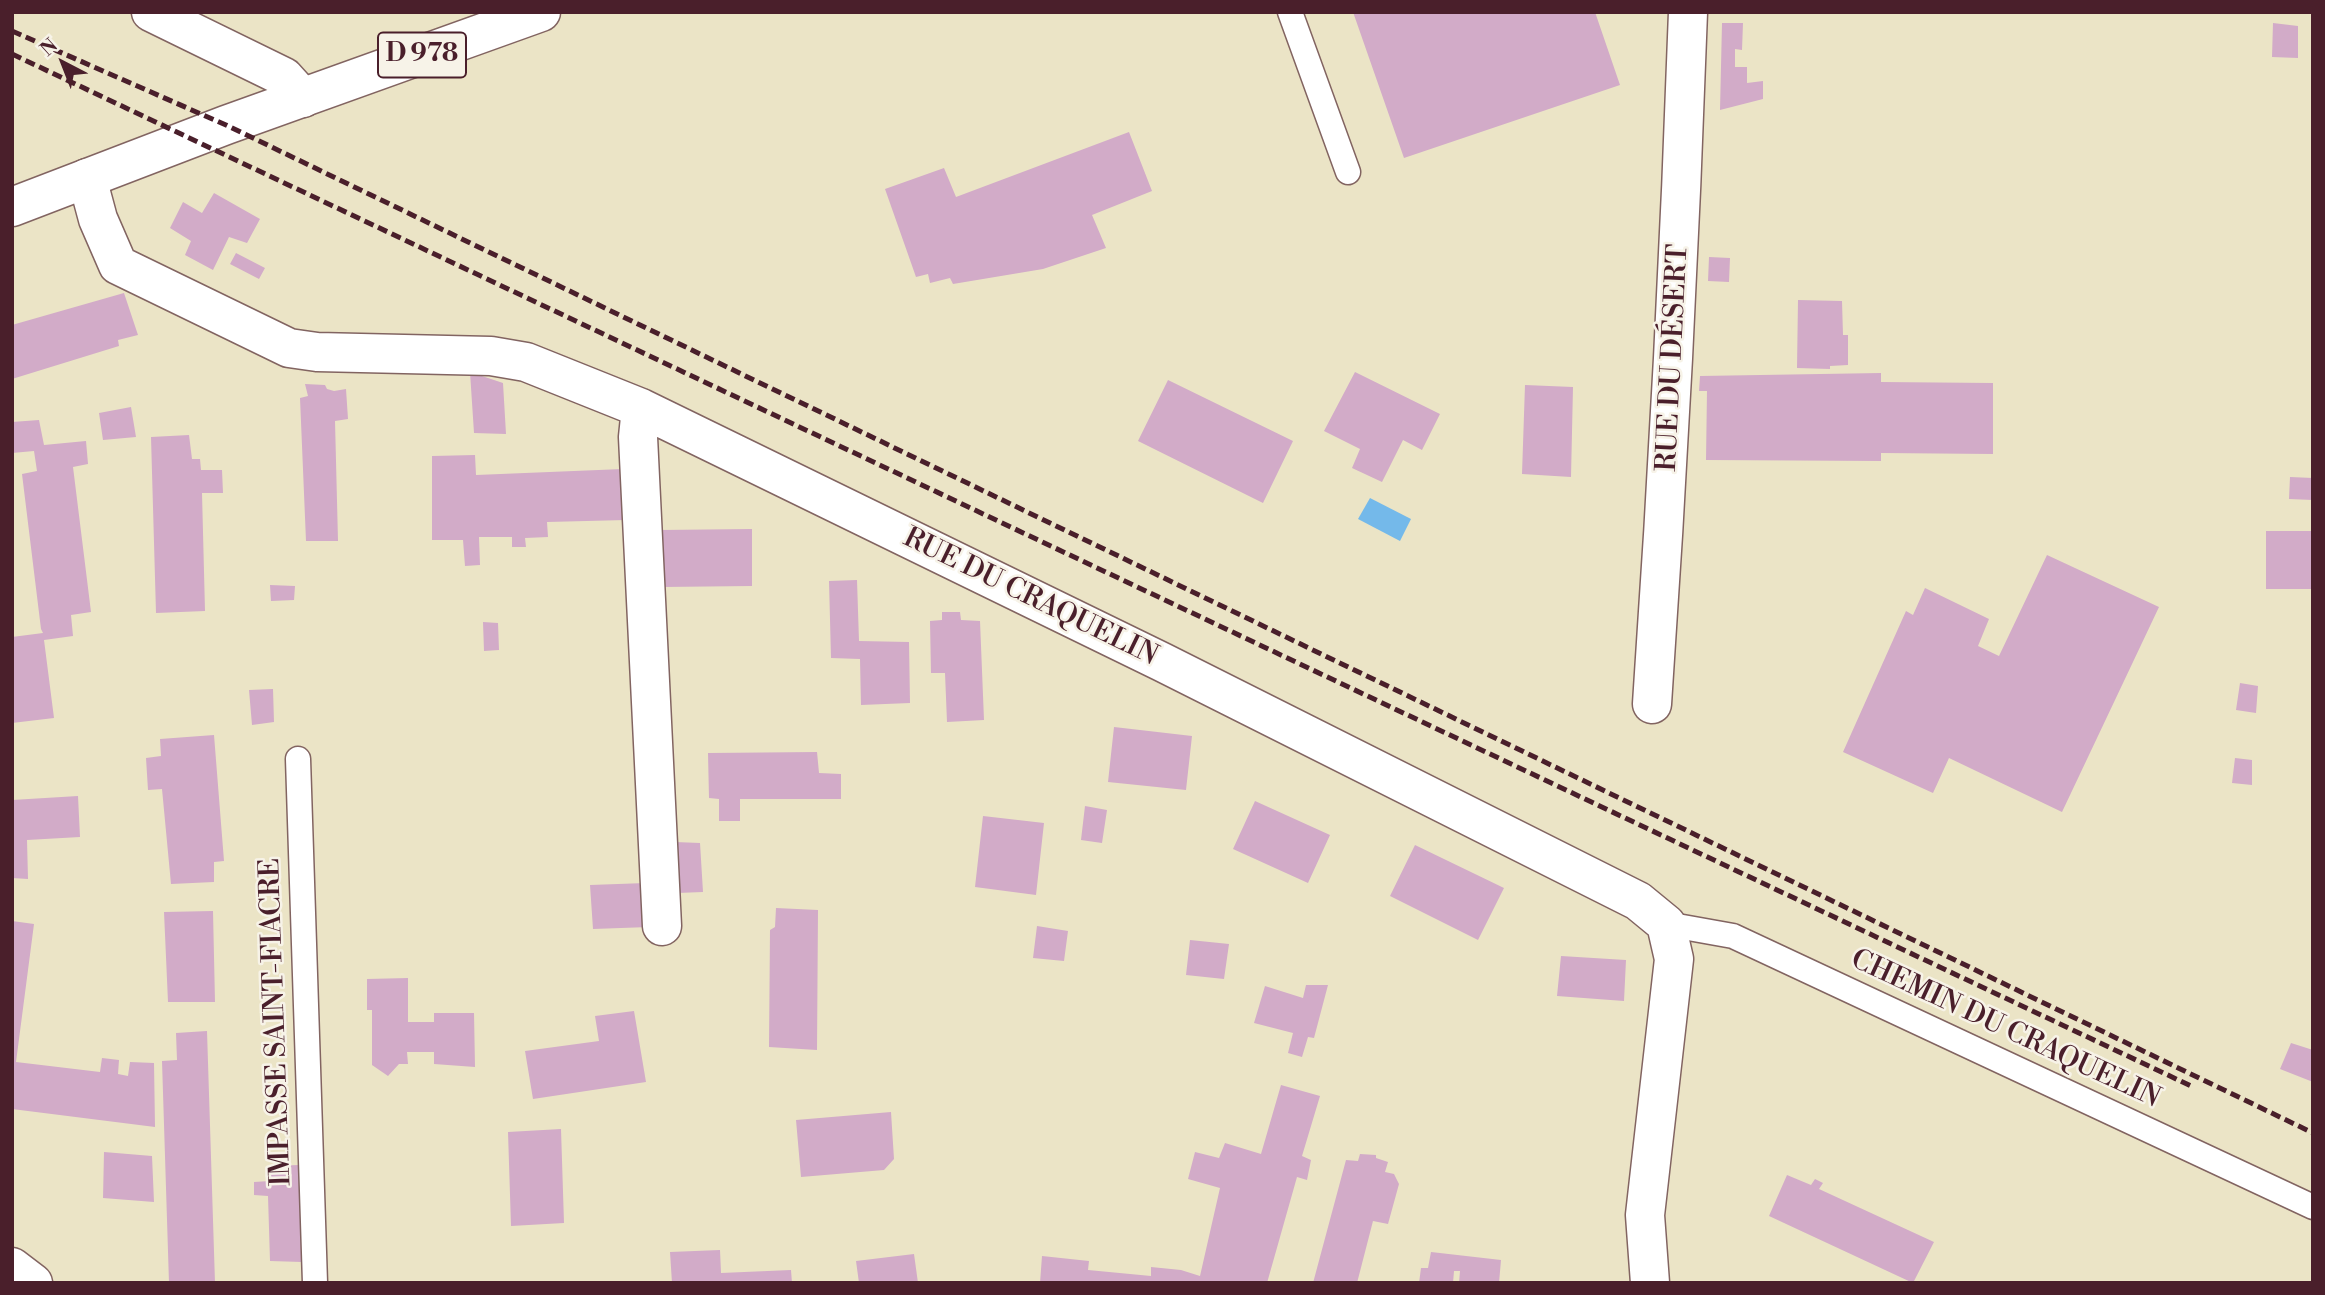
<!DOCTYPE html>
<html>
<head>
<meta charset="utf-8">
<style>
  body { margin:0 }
  #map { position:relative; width:2325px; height:1295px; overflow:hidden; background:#ebe4c6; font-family:"Libre Bodoni",serif }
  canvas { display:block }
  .frame { position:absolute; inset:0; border:14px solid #4a1f2b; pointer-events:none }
  .north { position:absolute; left:28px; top:28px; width:70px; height:70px; -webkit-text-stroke:5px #f7f3e8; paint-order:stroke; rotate:318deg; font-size:19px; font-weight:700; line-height:28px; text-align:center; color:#4a1f2b }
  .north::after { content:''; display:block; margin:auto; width:24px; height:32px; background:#4a1f2b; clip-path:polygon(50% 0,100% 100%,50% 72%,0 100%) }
</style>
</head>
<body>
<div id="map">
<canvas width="2325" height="1295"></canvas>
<div class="frame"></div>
<div class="north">N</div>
</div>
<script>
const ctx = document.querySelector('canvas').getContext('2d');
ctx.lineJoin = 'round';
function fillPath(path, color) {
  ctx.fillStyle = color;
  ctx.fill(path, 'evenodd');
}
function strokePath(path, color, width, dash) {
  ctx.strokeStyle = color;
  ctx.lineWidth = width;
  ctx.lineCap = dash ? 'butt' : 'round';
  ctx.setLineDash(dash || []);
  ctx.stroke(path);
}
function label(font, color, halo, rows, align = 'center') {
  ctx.font = font + ' "Libre Bodoni",serif';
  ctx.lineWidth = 5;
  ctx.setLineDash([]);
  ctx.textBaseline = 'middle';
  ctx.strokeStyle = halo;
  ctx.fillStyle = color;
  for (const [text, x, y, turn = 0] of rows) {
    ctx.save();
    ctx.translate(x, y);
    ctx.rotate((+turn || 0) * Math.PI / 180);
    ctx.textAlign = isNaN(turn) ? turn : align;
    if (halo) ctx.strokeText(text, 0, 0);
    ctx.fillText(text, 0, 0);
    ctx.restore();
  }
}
const water = new Path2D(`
  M1370,498L1411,519L1400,541L1358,519Z`);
const building = new Path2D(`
  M1353,12H1595L1620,85L1404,158Z
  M1722,23H1743L1742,50L1735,49V67H1747V83L1763,81V99L1720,110Z
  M2273,23L2298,26V58L2272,57Z
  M1129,132L1152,191L1092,215L1106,248L1043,269L953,284L950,278L930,283L928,274L916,277L885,189L944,168L956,197Z
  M214,193L260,219L247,243L229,237L213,270L185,255L191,241L170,228L183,202L202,213Z
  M236,253L265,268L259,279L230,264Z
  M1709,257L1730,258L1729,282L1708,281Z
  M124,293L138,335L118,340L119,346L12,379V325Z
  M1798,300L1842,301L1843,335H1848V365L1830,366V369L1797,368Z
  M470,372L503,383L506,434L474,433Z
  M1355,372L1440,414L1422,450L1403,440L1382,482L1352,468L1360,449L1324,431Z
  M1881,373V382L1993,383V454L1881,453V461L1706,460L1707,391H1699L1700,376Z
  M1168,380L1293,441L1263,503L1138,441Z
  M305,384L325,385L327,389L334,391L346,389L348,419L335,421L338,541H306L300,398L308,396Z
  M1525,385L1573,387L1571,477L1522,474Z
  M131,407L136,437L103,440L99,413Z
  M39,420L44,445L86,441L88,464L73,467L91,612L71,615L73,636L44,640L54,718L12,723V637L43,633L41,629L22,474L37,471L34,451L12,453V422Z
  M189,435L192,459H200L201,470H222L223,493H202L205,611L156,613L151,437Z
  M475,455L476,475L623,469L626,520L547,522L548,537L525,538L526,547H512V537H479L480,565L465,566L463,540H432V456Z
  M2290,477L2313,478V500L2289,499Z
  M752,529V586L662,587L660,530Z
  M2266,531H2313V589H2266Z
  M2047,555L2159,607L2062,812L1949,758L1933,793L1843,752L1906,611L1913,615L1925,588L1989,619L1978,646L1999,656Z
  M857,580L859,641L909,642L910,703L861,705L860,659L831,658L829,581Z
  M270,585L295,586L294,600L271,601Z
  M942,612H960L961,620L980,621L984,720L947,722L945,673H931L930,621L942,620Z
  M483,622L498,623L499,650L484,651Z
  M2240,683L2258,686L2256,713L2236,710Z
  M273,689L274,722L252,725L249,690Z
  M1114,727L1192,736L1186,790L1108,782Z
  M214,735L224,861L214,862V882L171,884L162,789L148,790L146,758L161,756L160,739Z
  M817,752L819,773L841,774V799H740V821H719V799L709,798L708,753Z
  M2235,758L2252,760V785L2232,783Z
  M78,796L80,837L27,840L28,879L12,878V800Z
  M1255,801L1330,835L1308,883L1233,849Z
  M1085,806L1107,810L1102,843L1081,840Z
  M983,816L1044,823L1036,895L975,887Z
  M675,842L700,843L703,892L677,893Z
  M1415,845L1504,888L1478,940L1390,896Z
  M646,883L649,927L593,929L590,885Z
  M776,908L818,910L817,1050L769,1047L770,930L775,927Z
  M213,911L215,1002H168L164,912Z
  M12,921L34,924L16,1062L100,1072L102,1058L119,1060L118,1074L128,1076L130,1062L154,1063L155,1127L12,1109Z
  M1037,926L1068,931L1064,961L1033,958Z
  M1190,940L1229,944L1224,979L1186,975Z
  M1561,956L1626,960L1624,1001L1557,996Z
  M408,978V1022H434V1013H474L475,1067L434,1064V1052H407L408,1064H399L388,1076L372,1065V1010H367V979Z
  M1306,985H1328L1314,1038L1308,1037L1302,1057L1288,1053L1293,1033L1254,1023L1265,986L1303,998Z
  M634,1011L646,1082L533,1099L525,1051L599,1041L595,1016Z
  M207,1031L215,1283H169L162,1061L177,1060L176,1033Z
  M2291,1043L2313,1050V1082L2280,1069Z
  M1281,1085L1320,1096L1302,1156L1311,1160L1307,1180L1297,1177L1267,1283H1040L1042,1256L1089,1261L1088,1270L1151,1276V1267L1181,1270L1200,1276L1220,1188L1188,1179L1195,1152L1219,1158L1225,1143L1261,1154Z
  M891,1112L894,1159L884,1170L801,1177L796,1120Z
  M561,1129L564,1223L511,1226L508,1132Z
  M104,1152L152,1156L154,1202L103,1198Z
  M1360,1154L1376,1155V1158L1388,1162L1385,1172L1394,1174L1399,1184L1388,1224L1373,1221L1357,1283H1313L1346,1160L1358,1161Z
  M299,1165L302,1262L270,1261L268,1196L254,1195V1182L270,1181V1166Z
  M1787,1175L1811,1185L1815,1179L1823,1183L1819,1189L1934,1242L1913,1283L1769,1216Z
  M720,1250L721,1273L791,1270L792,1283H672L670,1252Z
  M1431,1252L1501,1260L1499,1283H1459L1460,1271H1454L1453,1283H1419L1421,1268H1428Z
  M914,1254L918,1283H859L856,1261Z`);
const service = new Path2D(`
  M1290,12L1348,172
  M298,759L315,1283
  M1666,924L1733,936L2313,1207`);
const minor = new Path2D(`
  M151,12L284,77L303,98
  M87,178L98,219L118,265L289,348L317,352L491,356L526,362L641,408L1162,662L1638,901L1666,924L1674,959L1645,1215L1650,1283
  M641,408L638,437L662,926
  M1652,704C1668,474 1680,243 1688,12
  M12,1267L33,1283`);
const primary = new Path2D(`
  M12,207L226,125L541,12`);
const rail = new Path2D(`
  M12,31L226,125L2313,1133
  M12,54L2191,1086`);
const shields = [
  [422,55,88]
];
const shieldNames = [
  ["D 978",422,55]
];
const streetNames = [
  ["RUE DU DÉSERT",1674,358,-87],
  ["RUE DU CRAQUELIN",1030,598,26],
  ["IMPASSE SAINT-FIACRE",277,1022,-92],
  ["CHEMIN DU CRAQUELIN",2005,1030,25]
];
fillPath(water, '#74b9ea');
fillPath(building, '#d2abc8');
strokePath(service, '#826461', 27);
strokePath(minor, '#826461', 41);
strokePath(primary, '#826461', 41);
strokePath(service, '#fff', 24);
strokePath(minor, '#fff', 38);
strokePath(primary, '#fff', 38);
strokePath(rail, '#4a1f2b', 5, [10, 5]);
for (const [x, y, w] of shields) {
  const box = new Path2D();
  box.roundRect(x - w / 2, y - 22.5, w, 45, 5);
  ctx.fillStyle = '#f7f3e8';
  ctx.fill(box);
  strokePath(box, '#4a1f2b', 2);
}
label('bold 26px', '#4a1f2b', null, shieldNames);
label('28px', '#4a1f2b', '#f7f3e8', streetNames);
</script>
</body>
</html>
